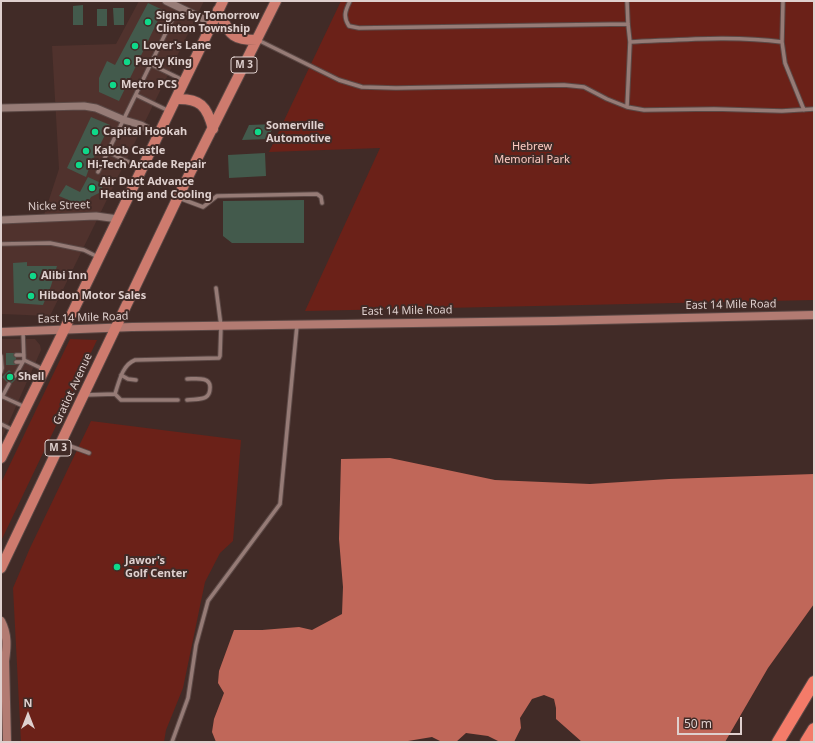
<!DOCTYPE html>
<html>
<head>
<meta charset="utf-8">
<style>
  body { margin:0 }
  #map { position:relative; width:815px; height:743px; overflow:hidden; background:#412b27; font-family:"Noto Sans",sans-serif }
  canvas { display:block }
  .frame { position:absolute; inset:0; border:2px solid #dfd0ce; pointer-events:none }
  .north { position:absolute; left:8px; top:695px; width:40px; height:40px; -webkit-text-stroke:3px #412b27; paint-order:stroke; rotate:0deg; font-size:11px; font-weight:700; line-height:16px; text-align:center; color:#dfd0ce }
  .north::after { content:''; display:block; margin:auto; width:14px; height:18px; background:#dfd0ce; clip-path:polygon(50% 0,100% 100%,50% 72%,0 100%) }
  .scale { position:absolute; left:677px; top:717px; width:65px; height:18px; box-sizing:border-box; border:2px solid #dfd0ce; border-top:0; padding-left:5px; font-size:12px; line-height:14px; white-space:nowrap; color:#dfd0ce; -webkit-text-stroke:3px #412b27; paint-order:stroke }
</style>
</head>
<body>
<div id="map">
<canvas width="815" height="743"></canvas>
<div class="frame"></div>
<div class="north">N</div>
<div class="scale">50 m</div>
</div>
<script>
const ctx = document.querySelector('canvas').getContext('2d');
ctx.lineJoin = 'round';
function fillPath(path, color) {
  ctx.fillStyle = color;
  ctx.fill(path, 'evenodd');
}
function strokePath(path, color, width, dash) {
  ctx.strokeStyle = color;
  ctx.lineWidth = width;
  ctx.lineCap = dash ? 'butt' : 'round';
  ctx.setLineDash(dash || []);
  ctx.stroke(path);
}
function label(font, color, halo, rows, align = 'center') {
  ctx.font = font + ' "Noto Sans",sans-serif';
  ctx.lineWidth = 4;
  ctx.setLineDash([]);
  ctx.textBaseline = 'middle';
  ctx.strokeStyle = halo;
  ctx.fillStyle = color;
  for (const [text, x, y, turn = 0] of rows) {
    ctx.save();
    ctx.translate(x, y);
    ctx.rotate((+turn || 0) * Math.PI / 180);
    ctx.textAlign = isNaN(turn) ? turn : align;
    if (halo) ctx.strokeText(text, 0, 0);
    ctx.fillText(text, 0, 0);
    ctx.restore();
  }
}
const built = new Path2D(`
  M139,1H204L50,316L1,314V220L43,218L59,169L52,46L116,44Z
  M1,339H35L40,345L41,350L1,440Z`);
const green = new Path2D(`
  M341,1H814V300L305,311L380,148L269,152Z
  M70,339L97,340L1,541V483Z
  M91,421L241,440L233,541L220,553L205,582L183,688L166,730L164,742H21L13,588L30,548Z`);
const water = new Path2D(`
  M390,458L495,480L590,484L669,479L814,474V604L768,668L725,742H582L556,719V708L554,699L544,695L532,699L520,718L521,728L514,742H500L488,736L466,733L456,742H442L432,737L402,742H216L212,732L214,719L224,693L218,683L219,671L234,630H262L299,627L312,630L342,614L343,587L339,539L341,459Z`);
const building = new Path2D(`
  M148,3L163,10L119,101L99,92V78L107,61L115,65Z
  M83,5V25H73V6Z
  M113,8H124V25H114Z
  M97,9H107V26H97Z
  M91,117L110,125L91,163L86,177L67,168Z
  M275,124L267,139L242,140L249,125Z
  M265,153L266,176L229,178L228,155Z
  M88,177L103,184L101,192L91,197L85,207L59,196L66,185L80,192Z
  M304,200V243H232L223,236V201Z
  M27,262V266H57L51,286L43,305L14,303L13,263Z
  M6,353H16V365H6Z
  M9,370L17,378L10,385L2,377Z`);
const lane = new Path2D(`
  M350,1C345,11 343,17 349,26L359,28L628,24
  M627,1L628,24L630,42L627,107
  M783,1L782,42L785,63L804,110
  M258,40L339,80L362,87L396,88L564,85L584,87L607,99L627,107L644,110L714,109L782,111L814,109
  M630,42C680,40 732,35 782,42
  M150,64L183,80
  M136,95L169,111
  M108,152L141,168
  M98,172L174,16
  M179,198L203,207L217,196L317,194L321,197L322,203
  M1,244L50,243L84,250L98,257
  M16,355H24
  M1,356L2,368L1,372
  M24,360L43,369
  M16,362H22
  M121,375L128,379L136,380
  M15,376L24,360L23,332
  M187,379C195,379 211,376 210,388C210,391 209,395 206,397C202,400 193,399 187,400
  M115,394L121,400H178
  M85,395L115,394C119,382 122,365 135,360L219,358L220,356L221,326L216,288
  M1,396L25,407
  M2,397L9,384
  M1,424L13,430
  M62,443L89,453
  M172,742L188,698L196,645L208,601L280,504L297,325`);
const street = new Path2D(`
  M166,1L212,23
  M1,108L84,106L96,108L124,120L141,125L159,135
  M1,220L96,216L118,219`);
const secondary = new Path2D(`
  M1,332L132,327L554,321L814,315
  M1,621C8,634 7,647 5,661L7,742`);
const primary = new Path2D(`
  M218,10C230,33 229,40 257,40
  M176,99C200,98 207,106 213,129
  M1,458L64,330L223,1
  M1,568L178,197L276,1`);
const highway = new Path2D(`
  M778,742L814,682
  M806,742L814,729`);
const markers = [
  [148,22,4,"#0fd98a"],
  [135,46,4,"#0fd98a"],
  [127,62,4,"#0fd98a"],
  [113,85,4,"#0fd98a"],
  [95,132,4,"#0fd98a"],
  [258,132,4,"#0fd98a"],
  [86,151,4,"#0fd98a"],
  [79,165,4,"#0fd98a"],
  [92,188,4,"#0fd98a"],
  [33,276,4,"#0fd98a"],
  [31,296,4,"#0fd98a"],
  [10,377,4,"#0fd98a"],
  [117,567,4,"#0fd98a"]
];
const shields = [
  [244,65,26],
  [58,448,26]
];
const shieldNames = [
  ["M 3",244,65],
  ["M 3",58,448]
];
const poiNames = [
  ["Signs by Tomorrow",156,16],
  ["Clinton Township",156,29],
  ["Lover's Lane",143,46],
  ["Party King",135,62],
  ["Metro PCS",121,85],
  ["Somerville",266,126],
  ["Automotive",266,139],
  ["Capital Hookah",103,132],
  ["Kabob Castle",94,151],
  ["Hi-Tech Arcade Repair",87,165],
  ["Air Duct Advance",100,182],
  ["Heating and Cooling",100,195],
  ["Alibi Inn",41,276],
  ["Hibdon Motor Sales",39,296],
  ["Shell",18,377],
  ["Jawor's",125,561],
  ["Golf Center",125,574]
];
const parkNames = [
  ["Hebrew",532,147],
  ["Memorial Park",532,160]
];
const streetNames = [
  ["Nicke Street",59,206,-2],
  ["East 14 Mile Road",731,305,-1],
  ["East 14 Mile Road",407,311,-1],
  ["East 14 Mile Road",83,318,-2],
  ["Gratiot Avenue",73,389,-65]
];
fillPath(built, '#50322d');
fillPath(green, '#6b2118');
fillPath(water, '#c06759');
fillPath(building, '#435a4c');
strokePath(lane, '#5b4845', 5.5);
strokePath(street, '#5b4845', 9);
strokePath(secondary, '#5b4845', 10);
strokePath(primary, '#5b4845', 12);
strokePath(highway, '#5b4845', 14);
strokePath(lane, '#967b76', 3.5);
strokePath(street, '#967b76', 7);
strokePath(secondary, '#b27b72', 8);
strokePath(primary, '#ce7b6e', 10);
strokePath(highway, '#f47b69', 12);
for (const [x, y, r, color] of markers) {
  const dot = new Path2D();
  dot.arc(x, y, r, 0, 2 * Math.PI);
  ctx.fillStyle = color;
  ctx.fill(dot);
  strokePath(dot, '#412b27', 1.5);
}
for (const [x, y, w] of shields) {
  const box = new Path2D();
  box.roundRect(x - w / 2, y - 8, w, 16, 3);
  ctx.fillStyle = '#412b27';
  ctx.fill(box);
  strokePath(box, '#dfd0ce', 1);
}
label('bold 10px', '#dfd0ce', null, shieldNames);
label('bold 11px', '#dfd0ce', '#412b27', poiNames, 'left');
label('11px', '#fccac1', '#412b27', parkNames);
label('11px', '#dfd0ce', '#412b27', streetNames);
</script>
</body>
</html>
